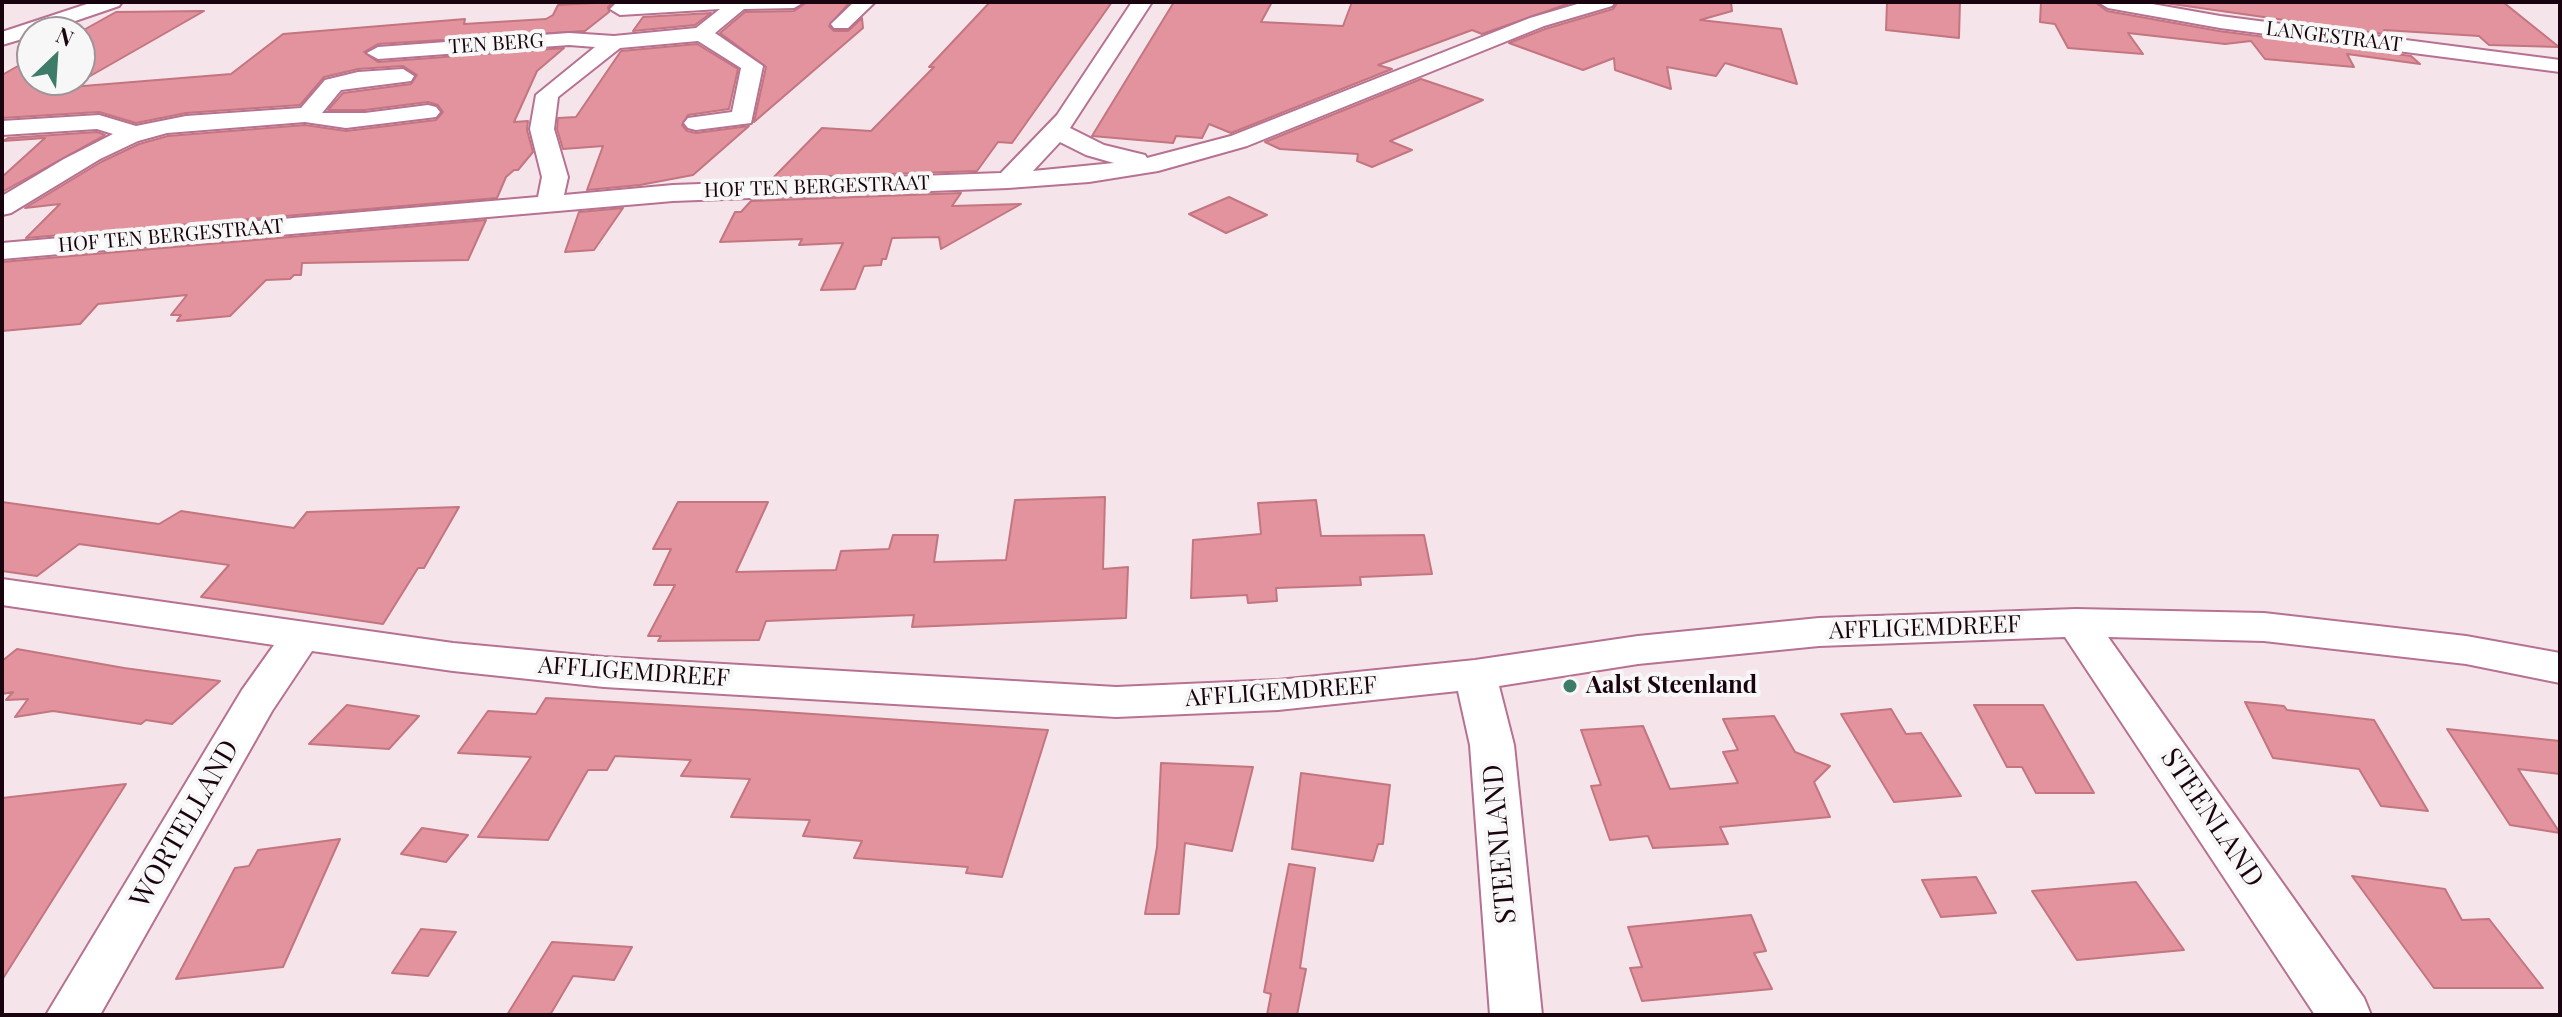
<!DOCTYPE html>
<html>
<head>
<meta charset="utf-8">
<style>
  body { margin:0 }
  #map { position:relative; width:2562px; height:1017px; overflow:hidden; background:#f5e5eb; font-family:"Playfair Display",serif }
  canvas { display:block }
  .frame { position:absolute; inset:0; border:4px solid #19030e; pointer-events:none }
  .north { position:absolute; left:16px; top:16px; width:80px; height:80px; box-sizing:border-box; background:#f7f7f7; border:2px solid #9e959a; border-radius:50%; rotate:25deg; font-size:22px; font-weight:700; line-height:32px; text-align:center; color:#19030e }
  .north::after { content:''; display:block; margin:auto; width:28px; height:36px; background:#3e7c69; clip-path:polygon(50% 0,100% 100%,50% 72%,0 100%) }
</style>
</head>
<body>
<div id="map">
<canvas width="2562" height="1017"></canvas>
<div class="frame"></div>
<div class="north">N</div>
</div>
<script>
const ctx = document.querySelector('canvas').getContext('2d');
ctx.lineJoin = 'round';
function fillPath(path, color) {
  ctx.fillStyle = color;
  ctx.fill(path, 'evenodd');
}
function strokePath(path, color, width, dash) {
  ctx.strokeStyle = color;
  ctx.lineWidth = width;
  ctx.lineCap = dash ? 'butt' : 'round';
  ctx.setLineDash(dash || []);
  ctx.stroke(path);
}
function label(font, color, halo, rows, align = 'center') {
  ctx.font = font + ' "Playfair Display",serif';
  ctx.lineWidth = 8;
  ctx.setLineDash([]);
  ctx.textBaseline = 'middle';
  ctx.strokeStyle = halo;
  ctx.fillStyle = color;
  for (const [text, x, y, turn = 0] of rows) {
    ctx.save();
    ctx.translate(x, y);
    ctx.rotate((+turn || 0) * Math.PI / 180);
    ctx.textAlign = isNaN(turn) ? turn : align;
    if (halo) ctx.strokeText(text, 0, 0);
    ctx.fillText(text, 0, 0);
    ctx.restore();
  }
}
const building = new Path2D(`
  M613,2L608,7L609,12L585,31L378,44L364,52L378,62L564,48L537,71L514,122L528,121L527,130L533,152L518,170H514L506,177L497,198L26,238L60,204L25,208L101,162L139,144L168,136L305,125L346,131L436,120L443,112L438,105L428,102L365,110H328L343,93L411,84L417,75L403,66L358,69L324,77L300,105L186,113L136,123L99,112L2,118V75L32,58V80H80V32L116,12L204,11L71,87L231,74L283,34L465,19L464,24L546,19L553,15L558,5Z
  M807,2H850L829,26L834,31H848L862,18L863,28L754,122L766,67L720,33L745,12L794,11Z
  M990,2H1112L1012,143L998,142L977,171L773,178L822,128L871,131L934,67H929Z
  M1174,2H1272L1261,22L1343,26L1352,2H1573L1482,34L1472,30L1378,65L1392,69L1231,133L1209,124L1202,138L1176,136L1173,143L1092,136Z
  M1618,2H1731L1732,11L1700,20L1781,29L1797,84L1725,63L1716,76L1667,67L1671,89L1615,70L1614,58L1583,70L1509,43L1545,29L1613,9Z
  M1887,2H1960L1959,38L1886,30Z
  M2041,2H2095L2107,11L2219,31L2411,56L2420,64L2347,54L2354,67L2265,59L2251,41L2225,44L2128,33L2143,54L2068,48L2055,24L2040,22Z
  M2158,2H2503L2559,47L2489,45L2479,36L2384,30L2390,35Z
  M711,13L695,25L633,31L643,17Z
  M697,44L738,69L729,109L688,115L682,125L687,131L696,133L749,126L693,175L640,185L587,190L603,146L563,149L557,129L558,118L576,117L621,51Z
  M1421,79L1483,100L1390,141L1412,150L1372,167L1357,161L1358,154L1280,149L1265,142Z
  M97,132L105,135L2,192V177L45,138L3,141L8,138Z
  M961,193L952,206L1021,204L941,249L939,237L892,238L886,259H882L881,265L864,266L855,289L821,290L843,243L799,245L802,239L720,242L735,212H741L751,201Z
  M1229,197L1267,215L1226,233L1189,214Z
  M623,208L594,250L565,252L579,212Z
  M486,220L468,260L302,263L301,275H294L290,279L266,280L230,316L177,321L181,315H171L187,295L98,304L80,324L2,331V262Z
  M1105,497L1103,569L1128,567L1126,618L912,627L914,615L766,621L759,640L658,641L661,636H648L675,585H654L671,549H653L678,502H768L736,572L836,570L841,551L889,549L893,535H938L934,562L1006,560L1015,500Z
  M1316,500L1321,536L1424,535L1432,574L1360,577L1361,585L1276,588L1277,601L1248,603L1247,595L1191,598L1193,540L1261,534L1258,503Z
  M2,502L159,524L181,511L294,528L307,512L459,507L424,568H418L383,624L201,597L229,565L79,544L37,576L2,571Z
  M17,649L124,668L220,681L172,724L146,720L141,724L53,711L15,717L28,699L6,700L13,692L2,694V661Z
  M546,698L754,710L1048,730L1002,877L966,873L968,867L854,858L862,841L803,836L810,820L731,817L750,779L681,776L691,760L615,756L607,770H588L548,840L478,837L531,757L458,753L488,711L536,714Z
  M2245,702L2284,706L2287,710L2374,720L2428,811L2381,806L2359,769L2273,758Z
  M347,705L419,716L389,749L309,744Z
  M1974,705H2043L2094,793H2036L2022,767H2007Z
  M1891,709L1906,734L1921,733L1961,796L1894,802L1841,714Z
  M1774,716L1795,752L1830,766L1814,782L1830,817L1720,827L1728,844L1653,848L1648,836L1610,840L1591,786L1601,785L1581,730L1643,726L1670,789L1738,783L1723,752L1738,750L1723,719Z
  M2447,729L2560,741V774L2518,769L2560,833L2510,825Z
  M1161,763L1253,767L1232,851L1185,843L1179,914H1145L1157,847Z
  M1301,773L1390,785L1383,844H1378L1373,861L1292,849Z
  M126,784L60,888L2,980V798Z
  M422,828L468,835L446,862L401,854Z
  M340,839L283,967L176,979L235,868L249,866L258,850Z
  M1289,864L1315,868L1300,968L1306,969L1297,1015H1267L1271,994L1264,992Z
  M2352,876L2445,889L2462,920L2489,919L2543,988H2434Z
  M1976,877L1996,913L1941,917L1922,880Z
  M2136,882L2184,950L2077,960L2032,891Z
  M1751,915L1766,951L1754,953L1772,989L1642,1001L1630,968L1642,967L1628,927Z
  M421,929L456,932L428,976L392,973Z
  M552,942L632,947L614,980L573,976L550,1015H507Z`);
const minor = new Path2D(`
  M93,2H122L119,6L43,32H32V36L2,45V32Z
  M617,2H804L794,8L744,9L715,33L763,66L751,123L696,130L688,128L684,123L688,118L732,112L741,68L698,41L620,48L558,97L554,129L568,177L564,195L673,185L1001,173L1057,115L1132,2H1152L1070,128L1104,145L1145,155L1147,158L1231,136L1530,18L1584,2H1615L1612,6L1544,26L1247,146L1158,171L1089,182L1008,188L673,201L2,259V243L538,197L542,177L530,129L536,95L595,47L569,45L378,59L367,53L378,47L569,33L614,36L696,28L720,9L620,15L610,9ZM1060,142L1086,155L1114,163L1033,171Z
  M854,2H875L848,28H834L831,24Z
  M2098,2H2141L2220,16L2560,60V72L2220,28L2108,8Z
  M403,69L414,76L411,81L341,90L322,113H365L428,105L436,107L440,112L436,117L346,128L305,122L167,133L138,141L100,159L11,213L2,215V196L64,159L113,134L97,129L2,135V121L99,115L136,126L186,116L301,108L325,80L358,72Z
  M2,579L453,643L604,657L1116,687L1278,680L1475,660L1638,636L1819,618L2076,609L2264,613L2466,636L2560,653V683L2466,664L2264,641L2108,637L2364,998L2371,1015H2315L2065,637L1819,646L1638,664L1499,686L1514,745L1542,1015H1490L1470,745L1458,691L1278,710L1116,717L604,687L453,671L312,651L272,711L100,1015H46L242,690L274,645L2,605Z`);
const markers = [
  [1570,686,8,"#3e7c69"]
];
const farStreetnames = [
  ["LANGESTRAAT",2334,37,7],
  ["TEN BERG",496,44,-4],
  ["HOF TEN BERGESTRAAT",817,187,-2],
  ["HOF TEN BERGESTRAAT",171,236,-5]
];
const streetNames = [
  ["AFFLIGEMDREEF",1925,628,-2],
  ["AFFLIGEMDREEF",634,672,4],
  ["AFFLIGEMDREEF",1281,692,-4]
];
const poiNames = [
  ["Aalst Steenland",1586,686]
];
const nearStreetnames = [
  ["STEENLAND",2212,818,56],
  ["WORTELLAND",185,824,-60],
  ["STEENLAND",1500,844,-95]
];
fillPath(building, '#e3939d');
strokePath(building, '#c37580', 2);
strokePath(minor, '#b77191', 4);
fillPath(minor, '#fff');
for (const [x, y, r, color] of markers) {
  const dot = new Path2D();
  dot.arc(x, y, r, 0, 2 * Math.PI);
  ctx.fillStyle = color;
  ctx.fill(dot);
  strokePath(dot, '#f7f7f7', 3);
}
label('20px', '#19030e', '#f7f7f7', farStreetnames);
label('24px', '#19030e', '#f7f7f7', streetNames);
label('bold 24px', '#19030e', '#f7f7f7', poiNames, 'left');
label('28px', '#19030e', '#f7f7f7', nearStreetnames);
</script>
</body>
</html>
